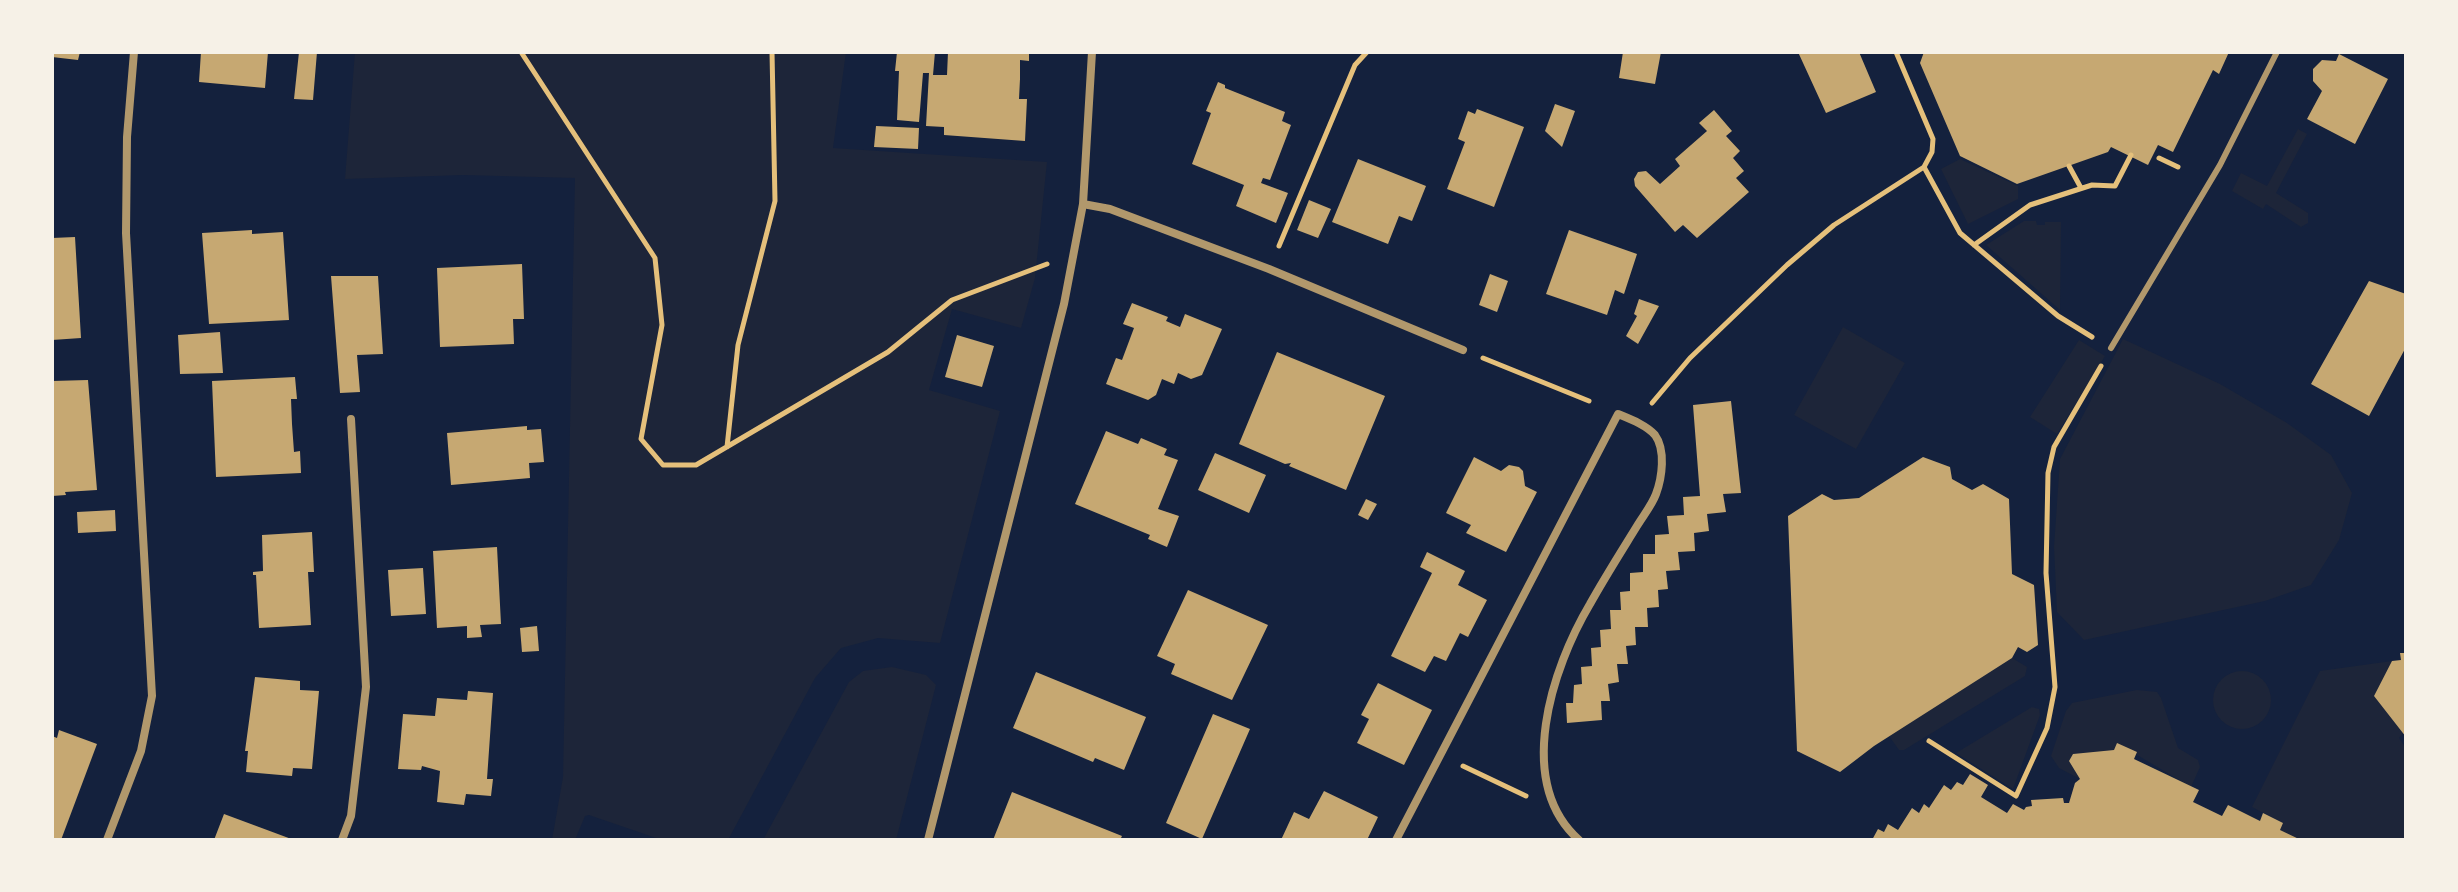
<!DOCTYPE html>
<html>
<head>
<meta charset="utf-8">
<style>
  body { margin:0 }
  #map { position:relative; width:2458px; height:892px; overflow:hidden; background:#14213d; font-family:"Titillium Web",sans-serif }
  canvas { display:block }
  .frame { position:absolute; inset:0; border:54px solid #f6f1e7; pointer-events:none }
</style>
</head>
<body>
<div id="map">
<canvas width="2458" height="892"></canvas>
<div class="frame"></div>
</div>
<script>
const ctx = document.querySelector('canvas').getContext('2d');
ctx.lineJoin = 'round';
function fillPath(path, color) {
  ctx.fillStyle = color;
  ctx.fill(path, 'evenodd');
}
function strokePath(path, color, width, dash) {
  ctx.strokeStyle = color;
  ctx.lineWidth = width;
  ctx.lineCap = dash ? 'butt' : 'round';
  ctx.setLineDash(dash || []);
  ctx.stroke(path);
}
const green = new Path2D(`
  M355,52H846L833,148L1047,162L1035,278L1021,328L952,309L929,390L1000,411L940,643L878,638L841,648L815,678L728,840H662L589,815L585,816L575,840H552L563,777L575,178L463,175L345,179Z
  M2298,129L2307,134L2276,193L2308,213V223L2301,227L2266,204L2263,209L2232,191L2241,173L2267,186Z
  M1960,159L2018,186V199L1968,224L1941,169Z
  M2024,221H2036L2037,225H2045V222H2061L2060,310L1986,245Z
  M1843,327L1905,363L1856,449L1794,415Z
  M2123,339L2220,384L2287,423L2331,455L2352,493L2339,540L2311,585L2265,601L2084,640L2057,612L2054,547L2060,459Z
  M2079,340L2105,356L2057,434L2030,417Z
  M2012,658L2027,667L2025,676L1904,750H1899L1889,736Z
  M2392,661L2374,696L2403,733L2399,738L2406,748V839L2301,840L2280,830L2283,823L2252,807L2320,671Z
  M892,667L926,675L936,685L896,840H763L849,682L863,671Z
  M2213 700a29 29 0 1 1 58 0a29 29 0 1 1-58 0Z
  M2137,690L2157,692L2161,698L2178,748L2198,760L2200,767L2191,787L2117,743L2114,750L2073,754L2069,761L2080,779L2059,768L2051,756L2066,711L2072,703Z
  M2032,707L2039,709L2040,715L2013,789L1956,753Z`);
const building = new Path2D(`
  M52,52H80L78,60L52,57Z
  M201,52H268L265,88L199,82Z
  M299,52H317L313,100L294,99Z
  M897,52H935L933,75H947L948,52H1029V61L1020,60V79L1019,99H1027L1025,141L944,135V127L926,126L929,73H923L919,122L897,120L899,71H895Z
  M1623,52H1661L1655,84L1619,78Z
  M1798,52H1859L1876,92L1826,113Z
  M1924,52H2229L2219,74L2213,70L2173,152L2158,145L2148,165L2111,147L2108,152L2017,184L1960,156L1920,63Z
  M2339,54L2388,79L2355,144L2307,119L2322,91L2313,81V69L2322,60L2336,61Z
  M1218,82L1225,85V88L1285,112L1282,121L1291,125L1270,180L1263,178L1261,183L1288,193L1276,223L1236,206L1244,185L1192,164L1211,113L1206,111Z
  M1555,104L1575,111L1562,147L1545,131Z
  M1477,109L1524,127L1494,207L1447,189L1465,142L1458,139L1468,111L1475,114Z
  M1714,110L1732,131L1726,136L1740,151L1733,158L1744,171L1736,178L1749,192L1697,238L1683,225L1675,232L1635,186L1634,179L1638,172L1646,171L1660,184L1680,166L1675,159L1707,131L1699,123Z
  M876,126L919,128L918,149L874,147Z
  M1358,159L1426,186L1412,221L1399,216L1388,244L1332,222Z
  M1309,200L1331,209L1318,238L1297,230Z
  M252,230V234L283,232L289,320L209,324L202,233Z
  M1569,230L1637,254L1624,294L1615,290L1607,315L1546,294Z
  M75,237L81,338L52,340V238Z
  M522,264L524,319H513L514,344L440,347L437,268Z
  M1490,274L1508,281L1497,312L1479,305Z
  M331,276H378L383,354L357,355L360,392L340,393Z
  M2369,281L2406,294V347L2369,416L2311,384Z
  M1639,299L1659,306L1638,344L1626,336L1637,316L1634,314Z
  M1132,303L1168,317L1166,321L1180,327L1185,314L1222,329L1202,375L1191,379L1178,373L1174,384L1162,379L1156,395L1148,400L1106,384L1116,358L1122,360L1134,328L1123,324Z
  M220,332L223,373L180,374L178,335Z
  M957,335L994,346L982,387L945,377Z
  M1277,352L1385,396L1346,490L1289,466L1291,463L1285,464L1239,444Z
  M295,377L297,399H291L292,424L294,452L300,451L301,473L216,477L212,381Z
  M88,380L97,490L65,492L66,495L52,496V381Z
  M1731,401L1741,493L1723,494L1726,512L1707,514L1709,531L1694,533L1695,551L1678,552L1680,570L1666,571L1668,589L1658,590L1659,607L1647,608L1648,627H1635L1636,645L1626,646L1628,664H1617L1619,682L1608,684L1610,701H1601L1602,720L1567,723L1566,703H1573L1574,685L1582,684L1581,667L1592,666L1591,648L1601,647L1600,630L1611,629L1610,610H1621L1620,592L1630,591V573L1643,572V554H1655V535L1669,534L1667,516L1684,515L1683,497L1700,496L1693,405Z
  M527,426V430L541,429L544,462L529,463L530,478L451,485L447,433Z
  M1106,431L1138,444L1141,438L1167,449L1164,455L1178,460L1158,509L1179,516L1167,547L1148,539L1150,535L1075,504Z
  M1215,453L1266,475L1249,513L1198,490Z
  M1474,457L1501,471L1509,465L1519,467L1523,471L1525,486L1537,492L1506,552L1466,533L1471,525L1446,513Z
  M1923,457L1950,467L1952,479L1961,484L1972,490L1983,484L2009,499L2012,574L2034,585L2038,645L2027,652L2018,647L2012,658L1874,746L1840,772L1797,751L1788,516L1822,494L1834,500L1859,498Z
  M1366,499L1377,504L1368,520L1358,515Z
  M115,510L116,531L78,533L77,512Z
  M312,532L314,572H308L311,625L259,628L256,575H253V572L263,571L262,535Z
  M497,547L501,624L480,625L482,637L467,638V626L437,628L433,551Z
  M1427,552L1465,571L1458,585L1487,600L1468,637L1460,633L1446,661L1434,656L1425,672L1391,656L1432,573L1420,567Z
  M423,568L426,614L391,616L388,570Z
  M1188,590L1268,625L1232,700L1171,674L1175,664L1157,656Z
  M537,626L539,651L522,652L520,628Z
  M2400,653H2406V737L2374,696L2392,661L2401,660Z
  M1036,672L1146,717L1124,770L1095,758L1093,762L1013,728Z
  M255,677L300,681V690L319,691L312,769L293,768L292,776L246,772L248,751H245Z
  M1378,683L1432,710L1404,765L1357,743L1369,719L1361,715Z
  M468,691L493,693L487,779H493L491,796L466,794L464,805L437,802L440,771L422,766L421,770L398,769L403,714L435,716L437,698L467,700Z
  M1213,714L1250,729L1202,839L1166,823Z
  M59,730L97,744L61,840H52V736L57,738Z
  M2117,743L2137,752L2134,759L2199,790L2193,802L2222,816L2228,805L2260,821L2263,813L2283,823L2280,830L2301,840H1872L1878,829L1884,832L1888,824L1898,830L1912,808L1919,813L1924,804L1929,808L1944,785L1951,790L1957,782L1963,785L1970,774L1988,785L1981,797L2007,813L2013,804L2024,810L2026,807L2032,806L2031,800L2063,798L2064,803H2069L2075,783L2080,779L2069,761L2073,754L2114,750Z
  M1324,791L1378,817L1367,840H1281L1294,812L1309,819Z
  M1012,792L1122,836L1120,840H993Z
  M224,814L294,840H214Z`);
const path = new Path2D(`
  M521,52L655,258L662,325L641,439L663,465H696L888,352L952,300L1047,264
  M2159,158L2178,167
  M2069,166L2081,188
  M1924,167L1960,233L2058,316L2092,337
  M1974,245L2030,205L2092,185L2115,186L2131,155
  M1279,246L1355,65L1367,52
  M1483,358L1589,401
  M1652,403L1690,358L1787,265L1834,225L1924,167L1932,152L1933,139L1896,52
  M727,447L738,345L775,201L772,52
  M1929,741L2016,796L2047,728L2055,687L2046,573L2048,473L2054,447L2101,366
  M1463,766L1526,796`);
const service = new Path2D(`
  M2111,348L2220,165L2277,52`);
const minor = new Path2D(`
  M1083,204L1110,209L1269,269L1463,350
  M107,840L141,751L152,696L126,233L127,137L134,52
  M342,840L351,816L366,687L351,419
  M928,840L1064,304L1083,204L1092,52
  M1396,840L1618,414C1630,419 1646,425 1655,435C1666,450 1662,478 1656,494C1652,505 1643,516 1637,526C1621,552 1605,577 1590,604C1552,668 1514,782 1579,840`);
fillPath(green, '#1d2539');
fillPath(building, '#c6a872');
strokePath(path, '#e5c07b', 5);
strokePath(service, '#b1986c', 6);
strokePath(minor, '#b1986c', 8);
</script>
</body>
</html>
